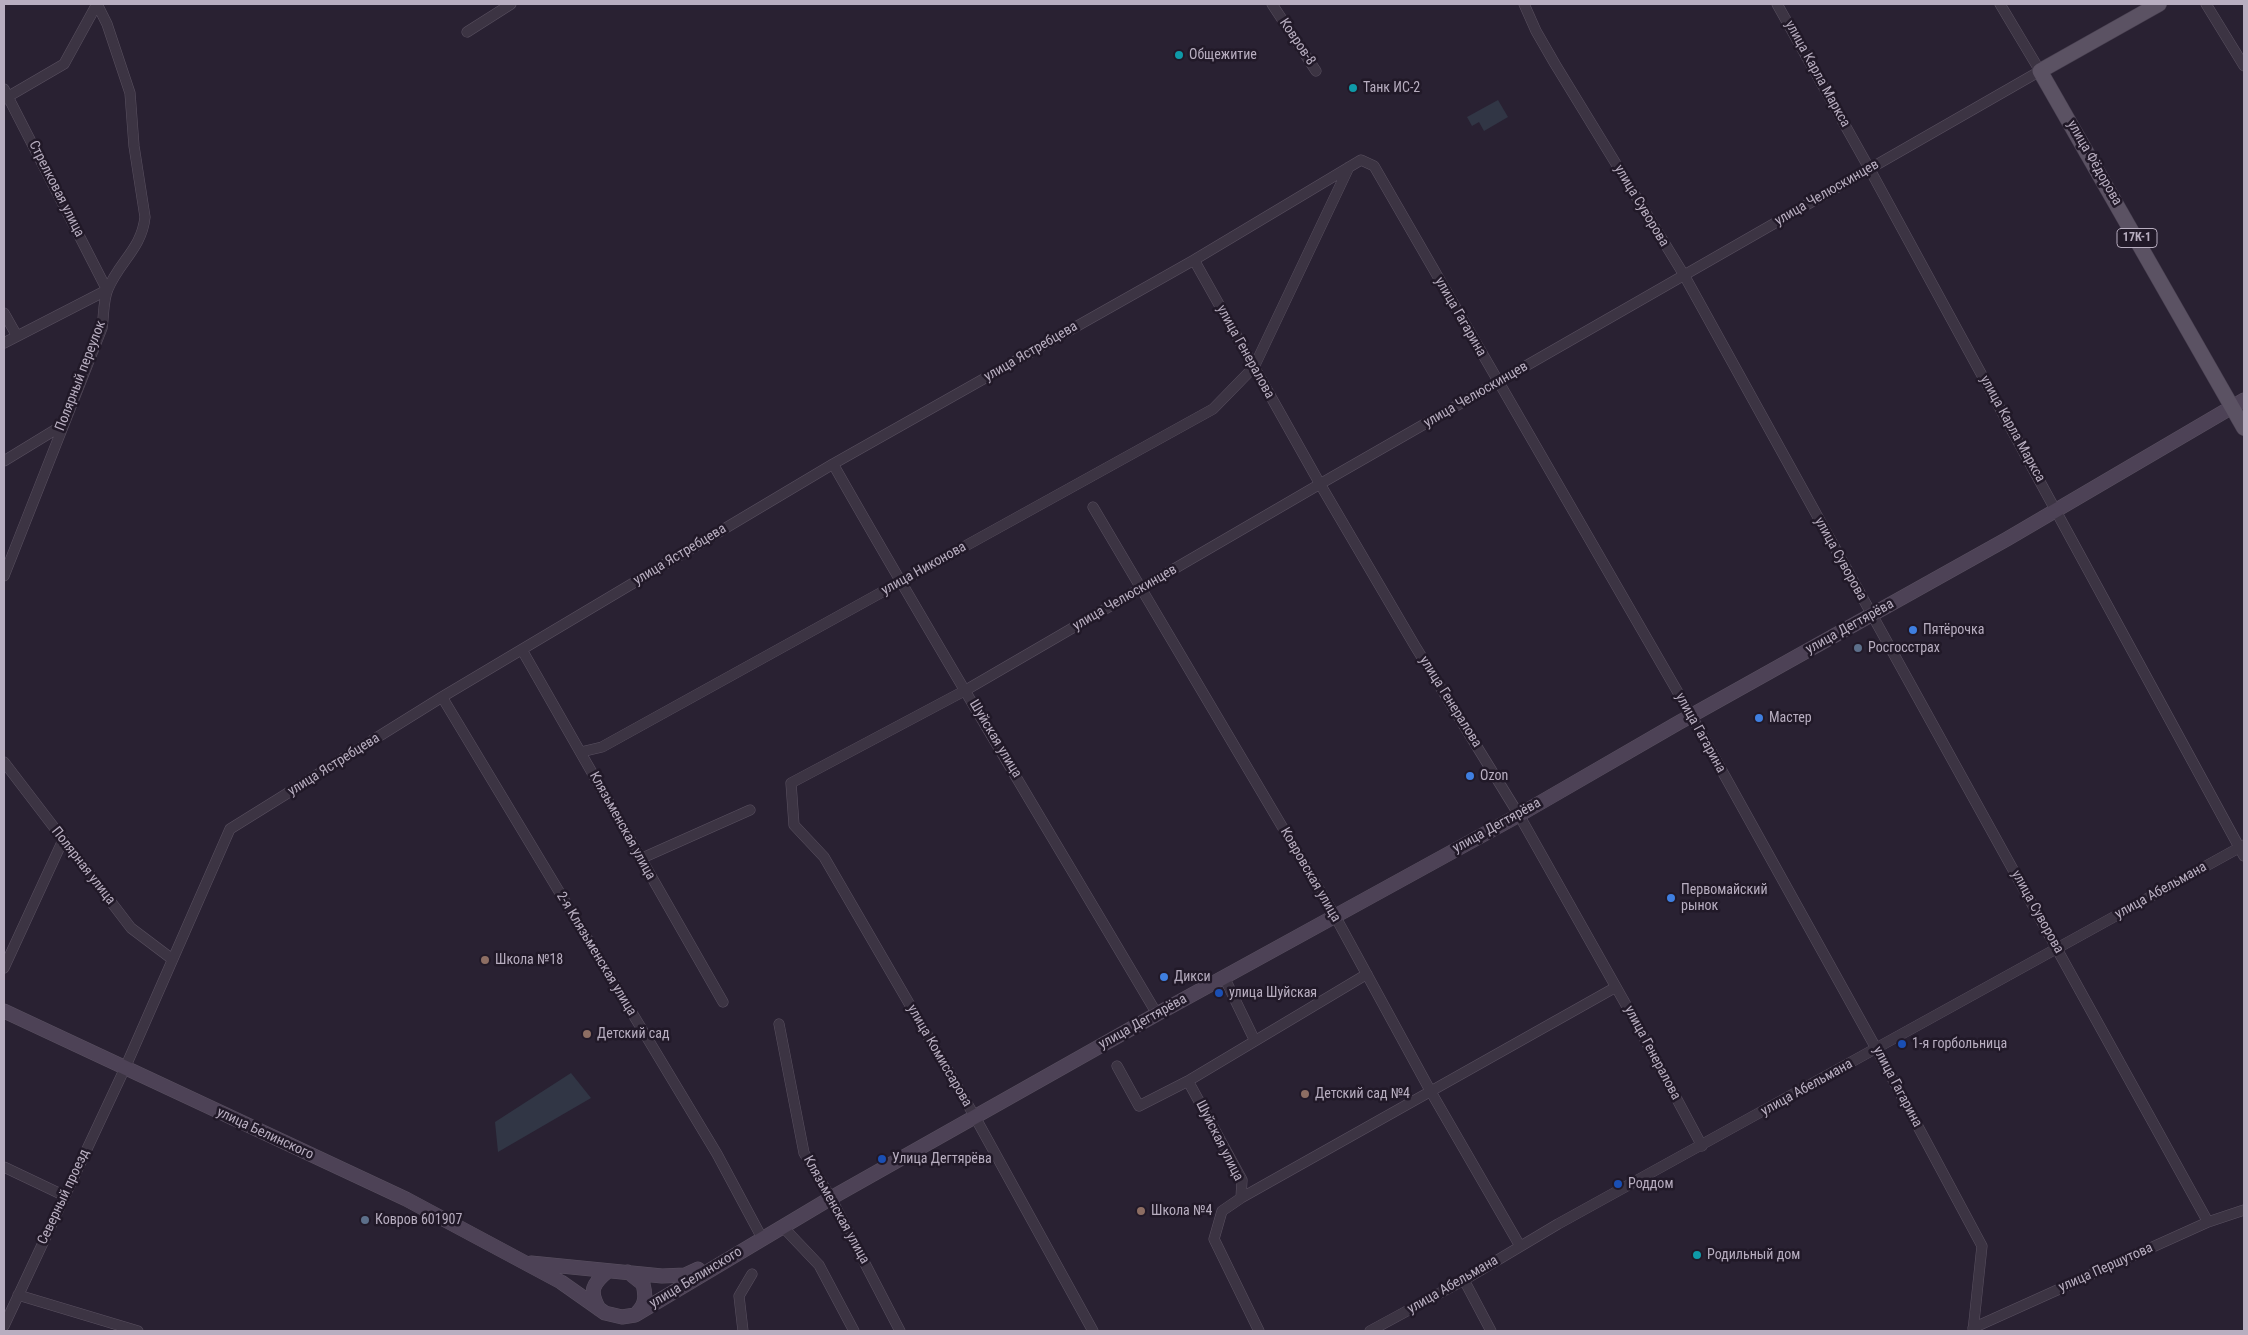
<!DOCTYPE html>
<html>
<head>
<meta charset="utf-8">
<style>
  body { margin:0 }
  #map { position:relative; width:2248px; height:1335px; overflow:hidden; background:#292132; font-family:"Roboto Condensed",sans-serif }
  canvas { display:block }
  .frame { position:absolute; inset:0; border:5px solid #b8aec0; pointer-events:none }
</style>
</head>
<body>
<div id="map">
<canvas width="2248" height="1335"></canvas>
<div class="frame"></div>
</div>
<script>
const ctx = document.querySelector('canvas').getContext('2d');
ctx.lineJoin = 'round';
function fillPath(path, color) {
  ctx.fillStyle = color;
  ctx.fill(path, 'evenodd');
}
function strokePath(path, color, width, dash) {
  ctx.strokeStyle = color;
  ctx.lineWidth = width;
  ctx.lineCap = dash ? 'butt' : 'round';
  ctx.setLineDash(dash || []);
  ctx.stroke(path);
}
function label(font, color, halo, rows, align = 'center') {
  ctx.font = font + ' "Roboto Condensed",sans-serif';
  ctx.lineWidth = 5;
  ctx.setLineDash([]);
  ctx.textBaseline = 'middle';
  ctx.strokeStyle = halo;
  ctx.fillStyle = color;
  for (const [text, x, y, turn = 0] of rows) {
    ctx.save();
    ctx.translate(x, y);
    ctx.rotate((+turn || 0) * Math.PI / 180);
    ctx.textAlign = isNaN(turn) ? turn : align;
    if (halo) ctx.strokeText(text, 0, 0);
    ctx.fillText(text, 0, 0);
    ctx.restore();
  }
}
const green = new Path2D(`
  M1498,100L1508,117L1484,131L1479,122L1472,126L1467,117Z
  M571,1073L591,1098L498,1152L495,1122Z`);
const minor = new Path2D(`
  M1272,4L1316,71
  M1524,4L1536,31L1555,64L1684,275L2208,1222
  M1777,4L1869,168L2244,856
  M2206,4L2244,66
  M467,32L511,4
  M4,89L107,290L4,343
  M4,99L64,64L97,4
  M1194,260L1320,484L1415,646L1519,815L1634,1019L1702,1146
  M4,313L17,336
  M4,461L63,425
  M833,464C938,649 1049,831 1157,1014
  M1093,507L1335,916L1431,1092L1520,1246
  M4,576L102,328C104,316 103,300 108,289C119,262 142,248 145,217L134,146L130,93L107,24L97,4
  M522,650L723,1002
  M442,697L717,1154L762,1238
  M581,752L602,747L1213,409L1254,367L1349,167
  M4,762L131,928L172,959
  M640,859L750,810
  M4,968L63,840
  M1224,977L1255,1041
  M779,1024L804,1153L831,1198L900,1331
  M1117,1066L1139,1106L1188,1081L1367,974
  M1188,1081L1242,1180L1241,1198L1222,1211L1214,1239L1259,1331
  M4,1167L65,1196
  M1241,1198L1616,987
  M782,1226L819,1265L854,1331
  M1464,1280L1491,1331
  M18,1295L138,1331
  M4,1326L125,1068L230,829L442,697L833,464L1194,260L1361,160L1374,166L1691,715L1877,1050L1982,1246L1973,1331
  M1973,1328L2208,1222L2244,1210
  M743,1331L739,1296L752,1274
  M1093,1331L975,1117L824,857L794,825L791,783L966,690L1320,484L2040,71L2000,4
  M1370,1331L1464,1280L1558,1224L2244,845`);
const secondary = new Path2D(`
  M4,1011L406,1199L561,1282L605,1313L622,1317L635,1315L831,1198L1157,1014L1519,815L1678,723L2007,539L2244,400
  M531,1263L662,1276L685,1275L698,1269
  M628,1272L643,1284C646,1296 646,1304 637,1313
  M599,1309C589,1291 592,1284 608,1271`);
const primary = new Path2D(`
  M2159,4L2040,71L2244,428`);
const markers = [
  [1179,55,5,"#0f9aa8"],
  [1353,88,5,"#0f9aa8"],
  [1913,630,5,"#3f7fe0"],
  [1858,648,5,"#5c6f8a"],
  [1759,718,5,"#3f7fe0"],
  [1470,776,5,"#3f7fe0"],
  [1671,898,5,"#3f7fe0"],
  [485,960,5,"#8d6e63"],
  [1164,977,5,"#3f7fe0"],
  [1219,993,5,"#1a4fb4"],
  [587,1034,5,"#8d6e63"],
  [1902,1044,5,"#1a4fb4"],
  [1305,1094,5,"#8d6e63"],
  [882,1159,5,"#1a4fb4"],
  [1618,1184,5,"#1a4fb4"],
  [1141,1211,5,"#8d6e63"],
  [365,1220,5,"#5c6f8a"],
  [1697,1255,5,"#0f9aa8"]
];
const shields = [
  [2137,238,40]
];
const shieldNames = [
  ["17К-1",2137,238]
];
const streetNames = [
  ["Ковров-8",1297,42,56],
  ["улица Карла Маркса",1817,74,61],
  ["улица Фёдорова",2094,163,60],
  ["Стрелковая улица",56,189,63],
  ["улица Челюскинцев",1827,193,-30],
  ["улица Суворова",1641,206,59],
  ["улица Гагарина",1460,317,60],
  ["улица Ястребцева",1031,352,-30],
  ["улица Генералова",1245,352,61],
  ["Полярный переулок",81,376,-69],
  ["улица Челюскинцев",1476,395,-30],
  ["улица Карла Маркса",2012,429,61],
  ["улица Ястребцева",680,555,-31],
  ["улица Суворова",1840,559,61],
  ["улица Никонова",924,569,-29],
  ["улица Челюскинцев",1125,598,-30],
  ["улица Дегтярёва",1850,627,-29],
  ["улица Генералова",1450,702,58],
  ["улица Гагарина",1700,733,61],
  ["Шуйская улица",995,739,59],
  ["улица Ястребцева",334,765,-32],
  ["Клязьменская улица",622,826,61],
  ["улица Дегтярёва",1497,826,-29],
  ["Полярная улица",83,866,52],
  ["Ковровская улица",1310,875,60],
  ["улица Абельмана",2161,891,-29],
  ["улица Суворова",2037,912,61],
  ["2-я Клязьменская улица",596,954,59],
  ["улица Дегтярёва",1143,1022,-29],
  ["улица Генералова",1652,1053,62],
  ["улица Комиссарова",939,1056,60],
  ["улица Гагарина",1897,1087,62],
  ["улица Абельмана",1807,1088,-29],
  ["улица Белинского",265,1134,25],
  ["Шуйская улица",1219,1141,63],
  ["Северный проезд",64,1197,-65],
  ["Клязьменская улица",836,1210,61],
  ["улица Першутова",2106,1268,-24],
  ["улица Белинского",696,1278,-31],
  ["улица Абельмана",1453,1285,-30]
];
const poiNames = [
  ["Общежитие",1189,55],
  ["Танк ИС-2",1363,88],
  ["Пятёрочка",1923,630],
  ["Росгосстрах",1868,648],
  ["Мастер",1769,718],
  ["Ozon",1480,776],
  ["Первомайский",1681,890],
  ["рынок",1681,906],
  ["Школа №18",495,960],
  ["Дикси",1174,977],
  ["улица Шуйская",1229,993],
  ["Детский сад",597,1034],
  ["1-я горбольница",1912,1044],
  ["Детский сад №4",1315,1094],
  ["Улица Дегтярёва",892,1159],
  ["Роддом",1628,1184],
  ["Школа №4",1151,1211],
  ["Ковров 601907",375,1220],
  ["Родильный дом",1707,1255]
];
fillPath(green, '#313645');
strokePath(minor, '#5a5161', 11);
strokePath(secondary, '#5a5161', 15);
strokePath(primary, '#453d4d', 16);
strokePath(minor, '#3c3443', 10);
strokePath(secondary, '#4d4256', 14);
strokePath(primary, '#5b5263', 15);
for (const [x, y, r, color] of markers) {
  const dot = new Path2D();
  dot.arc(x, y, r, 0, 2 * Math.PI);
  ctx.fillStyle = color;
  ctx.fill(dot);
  strokePath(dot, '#211928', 2);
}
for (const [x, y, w] of shields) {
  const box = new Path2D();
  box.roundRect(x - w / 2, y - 9.5, w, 19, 4);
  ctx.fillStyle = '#211928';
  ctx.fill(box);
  strokePath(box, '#b8aec0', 1);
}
label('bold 12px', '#b8aec0', null, shieldNames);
label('14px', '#b8aec0', '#211928', streetNames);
label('14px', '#b8aec0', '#211928', poiNames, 'left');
</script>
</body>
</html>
